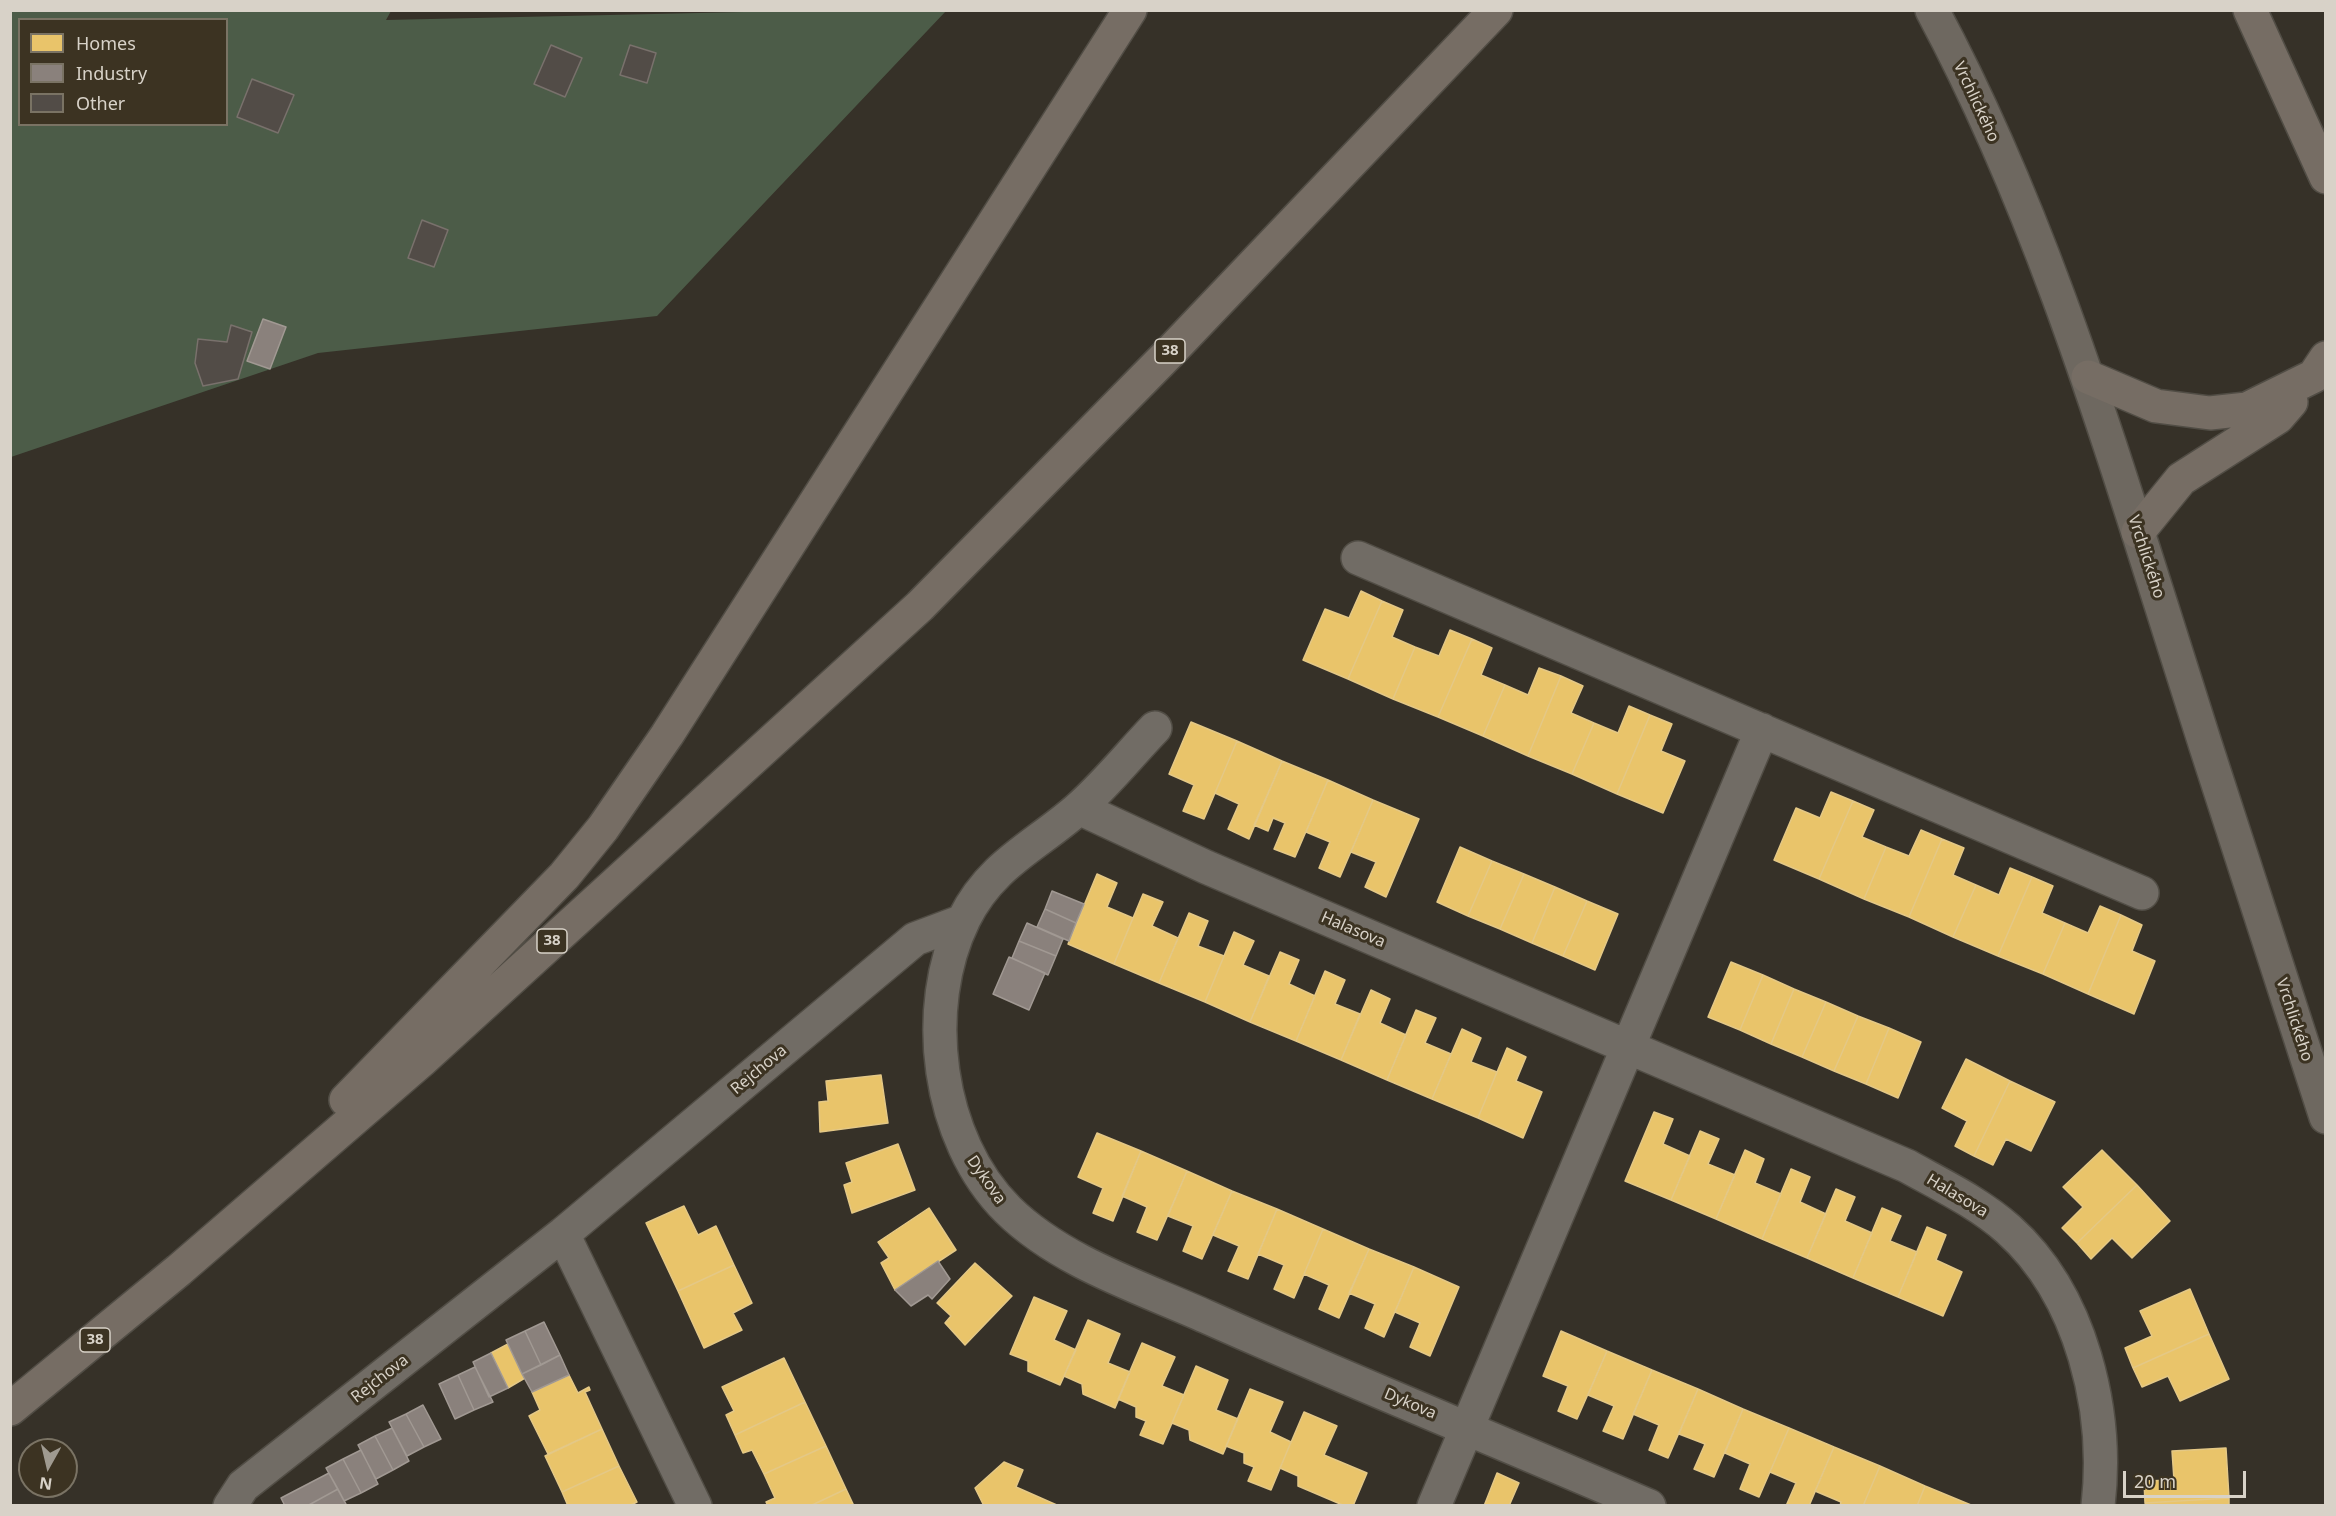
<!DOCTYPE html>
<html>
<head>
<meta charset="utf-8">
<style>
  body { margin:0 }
  #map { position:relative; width:2336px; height:1516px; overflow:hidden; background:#363128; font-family:"Noto Sans",sans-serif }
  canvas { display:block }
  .frame { position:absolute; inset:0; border:12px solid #d8d2c8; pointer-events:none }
  .legend { position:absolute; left:18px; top:18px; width:210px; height:108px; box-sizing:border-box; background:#3c3322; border:2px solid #7a7364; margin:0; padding:8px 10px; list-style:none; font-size:18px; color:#d8d2c8 }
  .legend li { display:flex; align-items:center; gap:12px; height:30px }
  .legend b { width:30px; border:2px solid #7a7364 }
  .north { position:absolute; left:18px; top:1438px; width:60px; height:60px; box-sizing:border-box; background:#3c3322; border:2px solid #7a7364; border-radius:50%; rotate:188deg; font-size:16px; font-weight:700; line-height:24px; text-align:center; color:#d8d2c8 }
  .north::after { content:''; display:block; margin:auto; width:21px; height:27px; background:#9f9a90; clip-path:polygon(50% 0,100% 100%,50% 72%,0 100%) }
  .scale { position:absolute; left:2123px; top:1471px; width:123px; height:27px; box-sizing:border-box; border:3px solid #d8d2c8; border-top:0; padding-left:8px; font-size:18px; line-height:21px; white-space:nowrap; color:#d8d2c8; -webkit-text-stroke:4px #3c3322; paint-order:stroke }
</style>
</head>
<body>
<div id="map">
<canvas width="2336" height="1516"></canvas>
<div class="frame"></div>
<ul class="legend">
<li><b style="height:16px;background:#e9c46a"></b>Homes</li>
<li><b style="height:16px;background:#8a817c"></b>Industry</li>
<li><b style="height:16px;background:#524c47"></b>Other</li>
</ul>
<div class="north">N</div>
<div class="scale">20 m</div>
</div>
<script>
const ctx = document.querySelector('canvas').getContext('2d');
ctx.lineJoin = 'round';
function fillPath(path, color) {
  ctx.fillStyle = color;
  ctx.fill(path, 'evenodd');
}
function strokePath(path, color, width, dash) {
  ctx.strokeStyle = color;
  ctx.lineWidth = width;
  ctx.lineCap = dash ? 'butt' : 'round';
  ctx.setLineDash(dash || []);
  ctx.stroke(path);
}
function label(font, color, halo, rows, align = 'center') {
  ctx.font = font + ' "Noto Sans",sans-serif';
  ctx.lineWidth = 6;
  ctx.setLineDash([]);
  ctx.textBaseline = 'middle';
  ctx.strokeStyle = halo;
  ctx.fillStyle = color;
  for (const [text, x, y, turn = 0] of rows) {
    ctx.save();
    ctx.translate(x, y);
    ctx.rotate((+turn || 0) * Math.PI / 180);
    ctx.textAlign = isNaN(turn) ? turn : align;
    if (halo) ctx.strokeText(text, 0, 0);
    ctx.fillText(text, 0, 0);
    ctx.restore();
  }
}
const green = new Path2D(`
  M10,11H391L386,20L788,11H946L657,316L318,353L11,457ZM20,20H226V124H20Z`);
const homes = new Path2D(`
  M1361,591L1382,601L1348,679L1303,660L1325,609L1349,618Z
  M1382,601L1403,610L1392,637L1415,647L1393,699L1348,679Z
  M1450,630L1472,639L1438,717L1393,699L1415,647L1439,656Z
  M1472,639L1492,648L1481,675L1505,685L1483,736L1438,717Z
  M1539,668L1561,676L1528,756L1483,736L1505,685L1528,695Z
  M1561,676L1583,686L1571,713L1594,723L1572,774L1528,756Z
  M1629,706L1650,715L1617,794L1572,774L1594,723L1618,733Z
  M1650,715L1672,724L1661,751L1685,761L1663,813L1617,794Z
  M1191,722L1237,741L1204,819L1183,811L1194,785L1169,774Z
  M1237,741L1282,761L1249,839L1228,829L1239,804L1215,793Z
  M1282,761L1328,780L1295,857L1274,849L1285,823L1273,818L1268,831L1254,825Z
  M1328,780L1373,800L1340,877L1319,868L1330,842L1306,832Z
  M1831,792L1853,801L1819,879L1774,860L1796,808L1820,818Z
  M1373,800L1419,819L1386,897L1365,887L1376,862L1351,852Z
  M1853,801L1874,810L1862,837L1886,847L1864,899L1819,879Z
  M1921,830L1942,839L1909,917L1864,899L1886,847L1909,856Z
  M1942,839L1964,848L1953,875L1976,885L1953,937L1909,917Z
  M1460,847L1492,861L1468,916L1437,902Z
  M1492,861L1524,874L1500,929L1468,916Z
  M2010,868L2032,877L1998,956L1953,937L1976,885L1999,895Z
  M1097,874L1117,883L1107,907L1133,918L1114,964L1068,944Z
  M1524,874L1555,887L1532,943L1500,929Z
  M2032,877L2053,886L2042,913L2065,923L2043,974L1998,956Z
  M1555,887L1587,901L1563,956L1532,943Z
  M1143,894L1163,902L1152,926L1178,938L1159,983L1114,964Z
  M1587,901L1618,914L1595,970L1563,956Z
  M2100,906L2121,915L2088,994L2043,974L2065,923L2088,933Z
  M1189,913L1208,921L1198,946L1224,956L1205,1002L1159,983Z
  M2121,915L2142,925L2132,951L2155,961L2134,1014L2088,994Z
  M1234,932L1254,941L1243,965L1269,976L1250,1022L1205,1002Z
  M1280,952L1299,960L1289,984L1315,996L1296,1041L1250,1022Z
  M1731,962L1763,975L1740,1030L1708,1017Z
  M1325,971L1345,980L1335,1004L1360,1014L1341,1060L1296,1041Z
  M1763,975L1794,989L1771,1044L1740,1030Z
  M1794,989L1826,1002L1802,1057L1771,1044Z
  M1371,990L1390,999L1380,1023L1406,1035L1387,1080L1341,1060Z
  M1826,1002L1858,1016L1834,1071L1802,1057Z
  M1416,1010L1436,1018L1425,1043L1451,1054L1432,1099L1387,1080Z
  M1858,1016L1889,1028L1866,1084L1834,1071Z
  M1889,1028L1921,1042L1898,1098L1866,1084Z
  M1462,1029L1481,1038L1471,1062L1497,1072L1478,1118L1432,1099Z
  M1507,1048L1526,1057L1516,1081L1542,1092L1523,1138L1478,1118Z
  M1966,1059L2010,1081L1974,1156L1955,1146L1967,1121L1942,1108Z
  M881,1075L888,1123L820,1132L819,1102L828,1101L826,1081Z
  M2010,1081L2055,1102L2031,1151L2006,1139L1993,1165L1974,1156Z
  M1654,1112L1673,1119L1663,1144L1690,1156L1671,1200L1625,1181Z
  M1700,1131L1719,1139L1708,1164L1735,1175L1716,1219L1671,1200Z
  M1097,1133L1141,1151L1113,1221L1093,1213L1103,1188L1078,1177Z
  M898,1144L915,1190L852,1213L844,1185L852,1182L846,1163Z
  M1745,1150L1764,1159L1755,1183L1781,1194L1762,1239L1716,1219Z
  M2102,1150L2137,1185L2077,1243L2062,1228L2083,1207L2063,1187Z
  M1141,1151L1187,1171L1157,1240L1137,1232L1147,1207L1122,1196Z
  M1791,1169L1810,1177L1800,1202L1826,1214L1807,1258L1762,1239Z
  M1187,1171L1232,1191L1202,1259L1183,1251L1193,1226L1168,1216Z
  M2137,1185L2170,1221L2132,1258L2112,1238L2091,1259L2077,1243Z
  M1836,1189L1855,1197L1845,1221L1872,1233L1853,1278L1807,1258Z
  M1232,1191L1277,1209L1248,1279L1228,1271L1239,1246L1213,1235Z
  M684,1206L698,1235L716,1226L734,1265L678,1291L646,1223Z
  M929,1208L956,1250L895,1290L881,1263L889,1258L878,1242Z
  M1882,1208L1901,1216L1890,1241L1917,1252L1898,1297L1853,1278Z
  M1277,1209L1323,1229L1294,1298L1274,1289L1284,1265L1258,1254Z
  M1927,1227L1946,1235L1936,1260L1962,1272L1943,1316L1898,1297Z
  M1323,1229L1369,1249L1339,1318L1319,1309L1329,1285L1304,1274Z
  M1369,1249L1414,1267L1384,1337L1365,1328L1375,1304L1349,1293Z
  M975,1263L1012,1296L965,1345L945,1323L951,1316L937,1303Z
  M734,1265L752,1303L733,1313L742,1330L704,1348L678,1291Z
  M1414,1267L1459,1287L1430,1356L1410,1347L1420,1323L1395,1312Z
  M2190,1289L2209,1334L2133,1368L2125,1348L2152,1336L2140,1311Z
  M1034,1297L1067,1311L1054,1340L1076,1350L1060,1385L1028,1371V1361L1010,1354Z
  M1088,1320L1120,1334L1108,1363L1130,1372L1115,1408L1083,1394L1082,1384L1064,1376Z
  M1561,1331L1607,1351L1577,1419L1558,1411L1568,1386L1543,1376Z
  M2209,1334L2229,1379L2180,1401L2168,1376L2142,1387L2133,1368Z
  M1142,1343L1175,1357L1162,1386L1184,1395L1163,1444L1140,1435L1146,1421L1136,1417V1407L1118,1399Z
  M508,1344L525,1378L508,1388L491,1353Z
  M1607,1351L1652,1370L1623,1439L1603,1431L1614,1406L1588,1395Z
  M784,1358L805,1402L735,1435L726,1415L734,1411L722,1387Z
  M1196,1366L1228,1380L1216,1410L1238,1419L1223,1454L1190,1440L1189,1430L1172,1423Z
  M1652,1370L1698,1389L1668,1458L1649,1450L1659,1425L1633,1414Z
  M569,1375L578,1393L589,1387L590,1390L585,1392L602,1429L548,1454L529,1416L540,1410L532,1392Z
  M1250,1389L1283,1402L1270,1432L1291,1442L1271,1490L1248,1481L1254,1467L1244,1463V1453L1226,1446Z
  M1698,1389L1743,1409L1714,1477L1694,1469L1705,1444L1679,1434Z
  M805,1402L826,1446L764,1474L752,1450L743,1453L735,1435Z
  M1743,1409L1789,1428L1759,1497L1740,1489L1750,1464L1725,1453Z
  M1304,1412L1337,1426L1324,1455L1367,1473L1353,1506H1345L1298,1486V1476L1280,1468Z
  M1789,1428L1834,1447L1809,1506H1786L1796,1483L1770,1472Z
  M602,1429L619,1466L562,1492L545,1456Z
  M826,1446L846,1489L810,1506H768L766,1502L775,1498L764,1474Z
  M1834,1447L1880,1466L1863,1506H1840L1841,1502L1815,1491Z
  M2226,1448L2229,1498L2145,1503L2144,1481L2174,1480L2172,1451Z
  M1004,1462L1023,1470L1016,1487L1059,1506H984L975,1488Z
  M619,1466L637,1502L629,1506H568L562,1492Z
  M1880,1466L1925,1486L1917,1506H1863Z
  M1497,1473L1519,1483L1509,1506H1484Z
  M1925,1486L1971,1505V1506H1917Z
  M846,1489L854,1506H810Z
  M2229,1498V1506H2146L2145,1503Z`);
const industry = new Path2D(`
  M263,319L286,327L270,369L247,361Z
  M1052,891L1084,904L1076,923L1045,909Z
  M1045,909L1076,923L1069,941L1037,927Z
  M1027,923L1063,939L1056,956L1019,941Z
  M1019,941L1056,956L1048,975L1012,958Z
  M1009,957L1045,973L1029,1010L993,994Z
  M938,1261L950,1279L932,1299L928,1295L911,1306L895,1290Z
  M544,1322L560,1355L541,1365L525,1331Z
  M525,1331L541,1365L522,1374L506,1340Z
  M491,1353L508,1388L489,1397L473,1362Z
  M560,1355L569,1375L532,1392L522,1374Z
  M475,1367L493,1402L474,1410L458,1375Z
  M458,1375L474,1410L455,1419L439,1384Z
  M423,1405L441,1439L424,1447L406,1414Z
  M406,1414L424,1447L407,1456L389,1422Z
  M392,1428L409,1461L393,1470L375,1436Z
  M375,1436L393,1470L376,1479L358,1445Z
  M361,1450L378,1484L361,1493L343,1459Z
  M343,1459L361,1493L344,1501L326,1468Z
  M329,1473L338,1489L307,1506H285L281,1498Z
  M338,1489L347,1506H307Z`);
const building = new Path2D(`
  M551,45L582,58L565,97L534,84Z
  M630,45L656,53L647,83L620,75Z
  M252,79L294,95L278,133L237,117Z
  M422,220L448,230L434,267L408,258Z
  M231,325L252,332L238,379L203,386L195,363L198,339L227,342Z`);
const street = new Path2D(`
  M1358,558L2142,893
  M1155,728C1130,754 1106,784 1079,808C1036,846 991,864 964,919C920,1008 937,1140 1008,1210C1061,1262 1140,1287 1207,1317C1353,1382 1501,1442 1649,1506
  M1079,808L1206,867L1907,1166C1941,1185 1979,1203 2008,1229C2082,1295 2109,1411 2098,1506
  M563,1234L695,1506
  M230,1506L243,1486L563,1234L915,939L963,921
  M1434,1506L1762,730`);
const secondary = new Path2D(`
  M1932,10C2034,200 2098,406 2163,611C2216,780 2271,948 2326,1117`);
const primary = new Path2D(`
  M2250,10L2326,177
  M2088,377L2156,406L2210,413L2247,409L2314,376L2326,358
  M2138,532L2181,479L2278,417L2291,402
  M346,1100L564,876L603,828L667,735L1130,10
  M10,1409L179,1270L421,1061L920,606L1173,349L1496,10`);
const shields = [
  [1170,351,30],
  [552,941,30],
  [95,1340,30]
];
const shieldNames = [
  ["38",1170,351],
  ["38",552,941],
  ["38",95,1340]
];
const streetNames = [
  ["Vrchlického",1976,102,65],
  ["Vrchlického",2146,557,72],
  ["Halasova",1353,930,23],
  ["Vrchlického",2294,1020,72],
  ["Rejchova",759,1070,-40],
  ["Dykova",986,1180,55],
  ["Halasova",1957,1196,31],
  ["Rejchova",380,1379,-38],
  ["Dykova",1410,1404,23]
];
fillPath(green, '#4c5c48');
fillPath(homes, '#e9c46a');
strokePath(homes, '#e4c886', 1.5);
fillPath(industry, '#8a817c');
strokePath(industry, '#a19993', 1.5);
fillPath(building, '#524c47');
strokePath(building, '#79716c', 1.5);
strokePath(street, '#514d45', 36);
strokePath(secondary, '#514d45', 36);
strokePath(primary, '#514d45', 36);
strokePath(street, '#716c65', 33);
strokePath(secondary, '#6e6860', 33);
strokePath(primary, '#766d64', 33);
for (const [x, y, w] of shields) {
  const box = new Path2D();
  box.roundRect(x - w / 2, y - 12, w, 24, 4.5);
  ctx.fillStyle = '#3c3322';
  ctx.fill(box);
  strokePath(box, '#d8d2c8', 1.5);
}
label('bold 15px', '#d8d2c8', null, shieldNames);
label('16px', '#d8d2c8', '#3c3322', streetNames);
</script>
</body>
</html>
